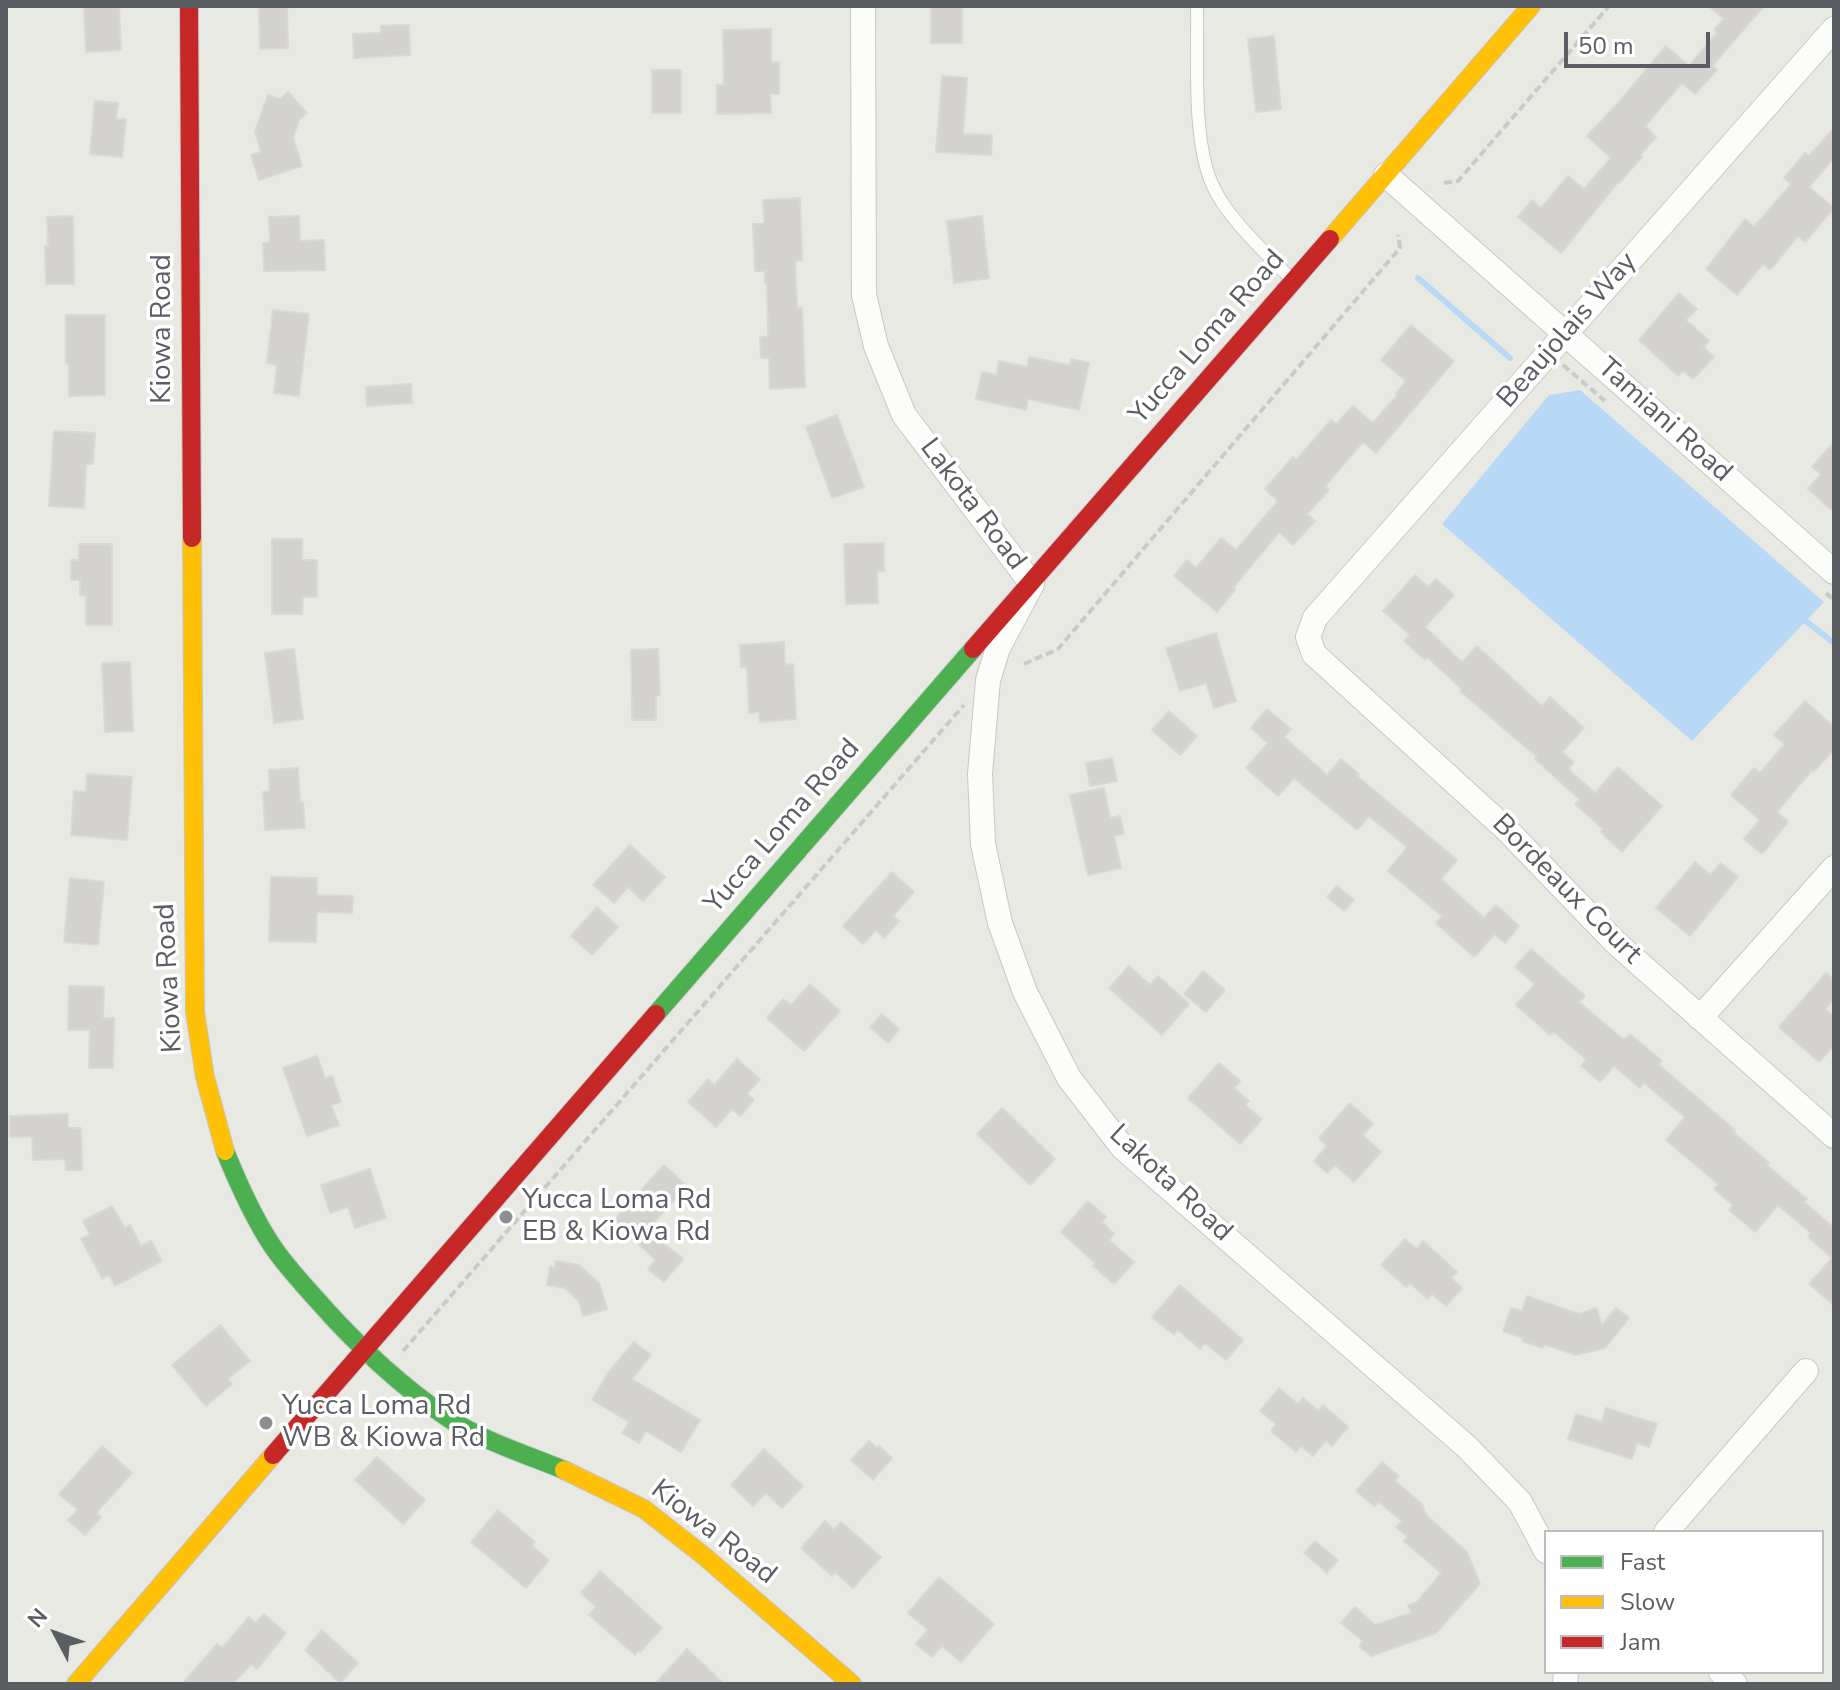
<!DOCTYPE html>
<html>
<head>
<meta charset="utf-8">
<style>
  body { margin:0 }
  #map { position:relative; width:1840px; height:1690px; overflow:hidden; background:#e9e9e4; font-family:"Nunito Sans",sans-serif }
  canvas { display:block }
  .frame { position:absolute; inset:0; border:8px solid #5a5d62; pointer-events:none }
  .legend { position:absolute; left:1544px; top:1530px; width:280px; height:144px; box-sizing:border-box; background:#fff; border:2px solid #bdbec0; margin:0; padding:10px 14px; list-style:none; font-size:24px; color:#5a5d62 }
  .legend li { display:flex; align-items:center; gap:16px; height:40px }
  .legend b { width:40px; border:2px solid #bdbec0 }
  .north { position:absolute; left:16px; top:1594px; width:80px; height:80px; -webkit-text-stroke:6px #fff; paint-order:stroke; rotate:311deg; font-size:22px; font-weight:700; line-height:32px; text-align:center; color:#5a5d62 }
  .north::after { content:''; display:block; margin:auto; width:28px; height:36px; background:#5a5d62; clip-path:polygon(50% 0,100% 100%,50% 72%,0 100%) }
  .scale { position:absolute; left:1564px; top:32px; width:146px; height:36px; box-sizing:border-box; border:4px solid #5a5d62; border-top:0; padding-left:10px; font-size:24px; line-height:28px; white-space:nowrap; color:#5a5d62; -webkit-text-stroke:6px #fff; paint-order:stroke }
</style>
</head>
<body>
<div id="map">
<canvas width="1840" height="1690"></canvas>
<div class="frame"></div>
<ul class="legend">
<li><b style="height:10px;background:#4caf50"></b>Fast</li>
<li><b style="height:10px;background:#ffc107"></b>Slow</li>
<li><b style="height:10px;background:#c62828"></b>Jam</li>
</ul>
<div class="north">N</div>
<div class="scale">50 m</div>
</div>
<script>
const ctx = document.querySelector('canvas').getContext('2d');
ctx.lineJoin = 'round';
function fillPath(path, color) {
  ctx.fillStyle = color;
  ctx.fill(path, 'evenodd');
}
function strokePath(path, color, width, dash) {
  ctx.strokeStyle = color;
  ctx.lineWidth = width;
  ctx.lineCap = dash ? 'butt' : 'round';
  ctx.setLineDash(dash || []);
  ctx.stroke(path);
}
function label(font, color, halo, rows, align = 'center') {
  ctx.font = font + ' "Nunito Sans",sans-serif';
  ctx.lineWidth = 7;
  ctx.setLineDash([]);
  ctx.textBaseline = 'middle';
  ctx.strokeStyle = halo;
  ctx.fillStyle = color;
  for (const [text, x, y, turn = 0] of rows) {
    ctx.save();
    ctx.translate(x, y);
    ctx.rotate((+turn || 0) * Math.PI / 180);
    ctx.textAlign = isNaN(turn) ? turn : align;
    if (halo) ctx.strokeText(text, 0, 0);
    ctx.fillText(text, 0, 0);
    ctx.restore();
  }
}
const water = new Path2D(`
  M1580,390L1824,602L1692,741L1442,524L1549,395Z`);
const stream = new Path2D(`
  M1418,278L1510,358
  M1802,618L1834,643`);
const building = new Path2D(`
  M84,6H119L121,50L86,52Z
  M259,6H287L288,48L260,49Z
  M931,6H962V43H931Z
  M1709,6H1764L1712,66L1717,70L1695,94L1682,83L1645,126L1656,137L1640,155L1642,157L1619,183L1618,182L1561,253L1518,217L1532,200L1541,208L1568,176L1584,189L1611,158L1587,136L1619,102L1666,46L1689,66L1717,33L1714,30L1724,19Z
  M409,25L410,55L354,58L353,34L381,33V26Z
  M771,29V62H779V94H770L771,113L717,114V85H724L723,30Z
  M1274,36L1281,109L1256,112L1248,39Z
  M652,70H681V113H652Z
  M942,76L967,78L963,134L992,135L991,155L936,152Z
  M288,92L307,113L299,120L293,138L302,166L259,180L251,155L261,152L255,131L268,95L280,99Z
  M95,101L118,103L116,119H126L122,157L90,154Z
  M1834,128V158L1809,187L1834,208L1805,242L1798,236L1770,270L1763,264L1737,295L1706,269L1745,219L1754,227L1791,184L1784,178L1805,153L1809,156Z
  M800,198L802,260L795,261L797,308H802L805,387L770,389L769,358H761L760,337H768L767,283H765V271H755L753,224H764L763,200Z
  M73,216L74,284H46L45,246H48L47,217Z
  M299,216L300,241L324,240L325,270L264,271L263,243L270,242L269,217Z
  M982,216L989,278L954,283L947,221Z
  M1679,293L1697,309L1686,320L1709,341L1703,347L1714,357L1693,379L1683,371L1678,376L1639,340Z
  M273,310L309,314L299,396L274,393L277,365L267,363Z
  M66,315H105V395L69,396V364H66Z
  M1411,325L1454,361L1376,453L1363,442L1325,486L1329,490L1307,514L1315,521L1293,545L1279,532L1233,588L1235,590L1217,612L1174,576L1187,560L1196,568L1221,538L1236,550L1278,501L1265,489L1293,457L1296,460L1331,420L1336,424L1353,406L1373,423L1398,394L1396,393L1406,381L1381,360Z
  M1029,357L1070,365L1071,359L1089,363L1079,410L1028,399L1026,410L976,399L982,372L997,375L999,361L1027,367Z
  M411,384L412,403L367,406L366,387Z
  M837,415L864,487L832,498L806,427Z
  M54,431L95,433L93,464H86L84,508L49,506Z
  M1834,442V512L1808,489L1821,474L1812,467Z
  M272,539H302V560H317V597H303L302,614H272Z
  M884,543V571H877L878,603L846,604L844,544Z
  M79,544H112V625H86V596L80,595V580H71V560H79Z
  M1415,575L1428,587L1436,579L1454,595L1425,627L1462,662L1477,646L1542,706L1550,697L1584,728L1562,752L1574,762L1568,769L1595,793L1618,767L1662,806L1622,852L1601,832L1603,829L1575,804L1580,800L1535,759L1537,757L1460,691L1462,689L1427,657L1425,660L1404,641L1410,635L1383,611Z
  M1216,633L1236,701L1214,708L1206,683L1180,691L1166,648Z
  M784,642L785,665L793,664L796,719L760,722L759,712L749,713L747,667H741L740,645Z
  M294,649L303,719L274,723L265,653Z
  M658,649L660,695L656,696V720H632L631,650Z
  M130,662L133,731L105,732L102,663Z
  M1805,701L1834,727V750L1814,771L1812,770L1777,812L1788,822L1762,854L1744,839L1760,820L1731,795L1754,768L1760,773L1785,744L1774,735Z
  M1267,709L1291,729L1284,737L1327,775L1341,759L1359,774L1357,776L1457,860L1441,879L1484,918L1496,905L1519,926L1505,943L1495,934L1474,957L1436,923L1442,916L1388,871L1407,847L1375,821L1369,816L1357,830L1294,778L1278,796L1246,768L1268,743L1251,728Z
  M1169,711L1197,736L1180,755L1152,730Z
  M1112,758L1117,781L1090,786L1086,763Z
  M298,768L300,802H303L305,828L265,830L263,792L270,791L269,770Z
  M87,774L132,777L127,840L71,835L74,791L86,792Z
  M1104,788L1110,818L1120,816L1124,834L1114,836L1121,868L1088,875L1070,795Z
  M630,845L665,877L643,901L628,887L614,903L593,885Z
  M1695,862L1710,875L1721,863L1738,877L1690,936L1656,908Z
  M892,872L914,892L893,916L899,921L884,938L876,930L863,944L843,926Z
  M271,877L317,878V895L353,896L352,913L317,912L316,942L269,941Z
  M70,878L104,882L98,945L64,942Z
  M1337,886L1354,900L1344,911L1327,897Z
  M597,907L618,927L592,955L571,936Z
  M1531,949L1585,996L1579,1002L1624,1040L1630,1034L1662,1061L1659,1065L1735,1130L1733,1132L1769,1163L1767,1165L1807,1199L1804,1202L1834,1228V1305L1809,1284L1832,1258L1808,1237L1811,1233L1778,1205L1755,1232L1729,1210L1733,1205L1714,1189L1718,1184L1666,1140L1685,1117L1644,1083L1640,1088L1614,1066L1600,1082L1581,1066L1586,1059L1554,1032L1550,1035L1516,1005L1535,984L1515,967Z
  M1129,966L1150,985L1158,976L1189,1004L1162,1035L1109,988Z
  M1203,971L1225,990L1206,1012L1184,994Z
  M1826,973L1834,980V999L1825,1009L1834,1016V1045L1819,1062L1779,1027Z
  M810,984L840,1011L804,1051L767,1018L783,999L791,1005Z
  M69,986L104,987L103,1018H114L113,1068H89L90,1030H68Z
  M882,1014L899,1029L888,1043L870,1027Z
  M317,1056L325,1078L332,1076L341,1102L331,1105L339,1125L307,1136L283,1068Z
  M737,1059L760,1079L747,1094L754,1100L740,1116L732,1109L716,1127L688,1102L708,1079L714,1085Z
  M1219,1063L1240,1081L1234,1088L1249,1101L1245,1105L1262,1119L1240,1144L1188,1098Z
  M1350,1103L1373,1124L1363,1135L1381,1152L1354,1182L1335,1165L1327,1173L1314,1161L1327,1146L1319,1138Z
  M1002,1108L1055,1159L1030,1185L977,1134Z
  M68,1114V1128H81L82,1170H66L65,1159L33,1160L32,1137H10V1116Z
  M664,1165L687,1186L647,1230L683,1259L664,1282L648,1269L656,1260L613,1221Z
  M370,1169L386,1218L355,1228L348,1207L330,1213L321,1185Z
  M1088,1201L1106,1217L1102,1222L1114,1234L1109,1240L1134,1262L1114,1284L1093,1266L1095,1263L1061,1232Z
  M112,1206L125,1228L130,1225L141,1246L151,1241L162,1261L115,1286L109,1275L102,1278L81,1239L90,1234L83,1221Z
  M1405,1239L1416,1249L1423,1241L1457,1272L1451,1278L1462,1288L1446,1306L1432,1294L1428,1299L1410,1283L1406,1287L1381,1265Z
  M556,1261L579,1265L599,1283L607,1309L583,1316L579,1301L565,1288L547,1285L550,1267L555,1268Z
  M1180,1285L1243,1340L1226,1360L1205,1343L1200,1349L1178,1330L1174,1335L1152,1317Z
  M1527,1296L1579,1314L1596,1308L1602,1325L1616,1308L1629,1318L1605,1348L1576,1355L1544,1344L1543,1348L1522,1341L1523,1338L1503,1331L1511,1308L1522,1311Z
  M220,1325L250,1361L228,1379L232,1384L206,1406L172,1365Z
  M634,1342L651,1355L632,1379L700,1420L681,1452L646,1431L639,1443L622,1433L629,1422L592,1400L608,1373Z
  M1279,1388L1298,1404L1303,1398L1318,1411L1323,1405L1348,1427L1332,1446L1326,1441L1313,1456L1301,1446L1296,1452L1271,1431L1276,1424L1260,1411Z
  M1606,1408L1657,1424L1649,1447L1637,1443L1632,1459L1568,1439L1576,1414L1602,1422Z
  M869,1441L877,1448L879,1446L892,1458L873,1480L851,1460Z
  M102,1446L132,1473L96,1513L101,1517L85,1535L68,1520L78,1510L59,1494Z
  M764,1449L803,1486L782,1508L766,1493L753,1506L731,1485Z
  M377,1457L425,1500L403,1524L355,1480Z
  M1382,1462L1399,1476L1395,1481L1422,1504L1426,1515L1467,1552L1480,1584L1436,1633L1371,1656L1359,1646L1363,1641L1341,1623L1355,1607L1375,1625L1411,1613L1408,1605L1417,1602L1441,1573L1404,1541L1408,1537L1396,1527L1402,1521L1379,1502L1374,1506L1356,1491Z
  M498,1510L535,1542L532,1546L549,1560L526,1588L471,1542Z
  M825,1521L834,1530L841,1522L881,1557L853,1588L835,1572L832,1576L801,1548Z
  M1315,1541L1338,1560L1327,1573L1304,1553Z
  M600,1571L662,1628L640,1652L639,1650L635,1655L589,1615L596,1607L581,1593Z
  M939,1577L994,1624L961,1662L942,1646L932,1657L916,1644L928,1630L908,1613Z
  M264,1614L286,1633L257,1669L251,1664L233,1684H182L217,1644L222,1648L249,1617L255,1623Z
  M322,1630L358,1663L340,1683L305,1650Z
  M687,1649L724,1684H655Z`);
const path = new Path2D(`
  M1444,183L1458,181L1609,6
  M1563,365L1605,401
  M1826,593L1834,600
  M1024,664L1058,649L1400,248L1398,235
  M403,1351L964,705`);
const lane = new Path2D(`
  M1197,6C1198,57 1192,138 1212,184C1226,217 1266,253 1291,279`);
const street = new Path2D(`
  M863,6L864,295L876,346L904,415L1032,584L998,648L988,680L980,774L983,844L1000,923L1025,992L1069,1078L1123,1148L1467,1447L1520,1502L1546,1551
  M1834,29L1315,618L1308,637L1314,654L1507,830L1615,942L1834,1136
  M1386,175L1834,572
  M1700,1018L1834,868
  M1666,1532L1806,1371
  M1721,1672L1735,1684
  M1565,1684L1566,1672`);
const fast = new Path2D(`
  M656,1014L973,649
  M225,1151C238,1183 252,1215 271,1244C284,1264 301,1282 317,1300C356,1344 399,1385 448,1418C483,1441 525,1454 564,1470`);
const slow = new Path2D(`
  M1330,239L1531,6
  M192,538L195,1012L205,1077L225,1151
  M564,1470L644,1509L704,1556L852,1684
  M76,1684L273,1455`);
const jam = new Path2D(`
  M189,6L192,538
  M973,649L1330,239
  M273,1455L656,1014`);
const markers = [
  [506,1217,8,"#8c8e90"],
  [266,1423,8,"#8c8e90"]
];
const streetNames = [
  ["Kiowa Road",163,329,-90],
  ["Beaujolais Way",1568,331,-49],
  ["Yucca Loma Road",1208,338,-49],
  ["Tamiani Road",1664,421,42],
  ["Lakota Road",972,505,53],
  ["Yucca Loma Road",783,827,-49],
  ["Bordeaux Court",1566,890,45],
  ["Kiowa Road",170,978,-93],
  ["Lakota Road",1170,1184,43],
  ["Kiowa Road",713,1533,38]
];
const poiNames = [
  ["Yucca Loma Rd",522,1201],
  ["EB & Kiowa Rd",522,1233],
  ["Yucca Loma Rd",282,1407],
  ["WB & Kiowa Rd",282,1439]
];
fillPath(water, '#b7d9f6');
strokePath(stream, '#b7d9f6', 6);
fillPath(building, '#d3d2cf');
strokePath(building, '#d8d8d4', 2);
strokePath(lane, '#c7c7c6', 14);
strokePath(street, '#c7c7c6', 26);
strokePath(fast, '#c5c6c4', 20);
strokePath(slow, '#c5c6c4', 20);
strokePath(jam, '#c5c6c4', 20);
strokePath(path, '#c7cbc9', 4, [8, 4]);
strokePath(lane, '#fcfcfb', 12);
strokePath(street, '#fcfcfb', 24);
strokePath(fast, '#4caf50', 18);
strokePath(slow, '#ffc107', 18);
strokePath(jam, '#c62828', 18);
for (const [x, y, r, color] of markers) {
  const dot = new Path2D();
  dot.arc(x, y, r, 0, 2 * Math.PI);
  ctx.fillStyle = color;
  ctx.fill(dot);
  strokePath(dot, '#fff', 3);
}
label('28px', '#5a5d62', '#fff', streetNames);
label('28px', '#5a5d62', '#fff', poiNames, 'left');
</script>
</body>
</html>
